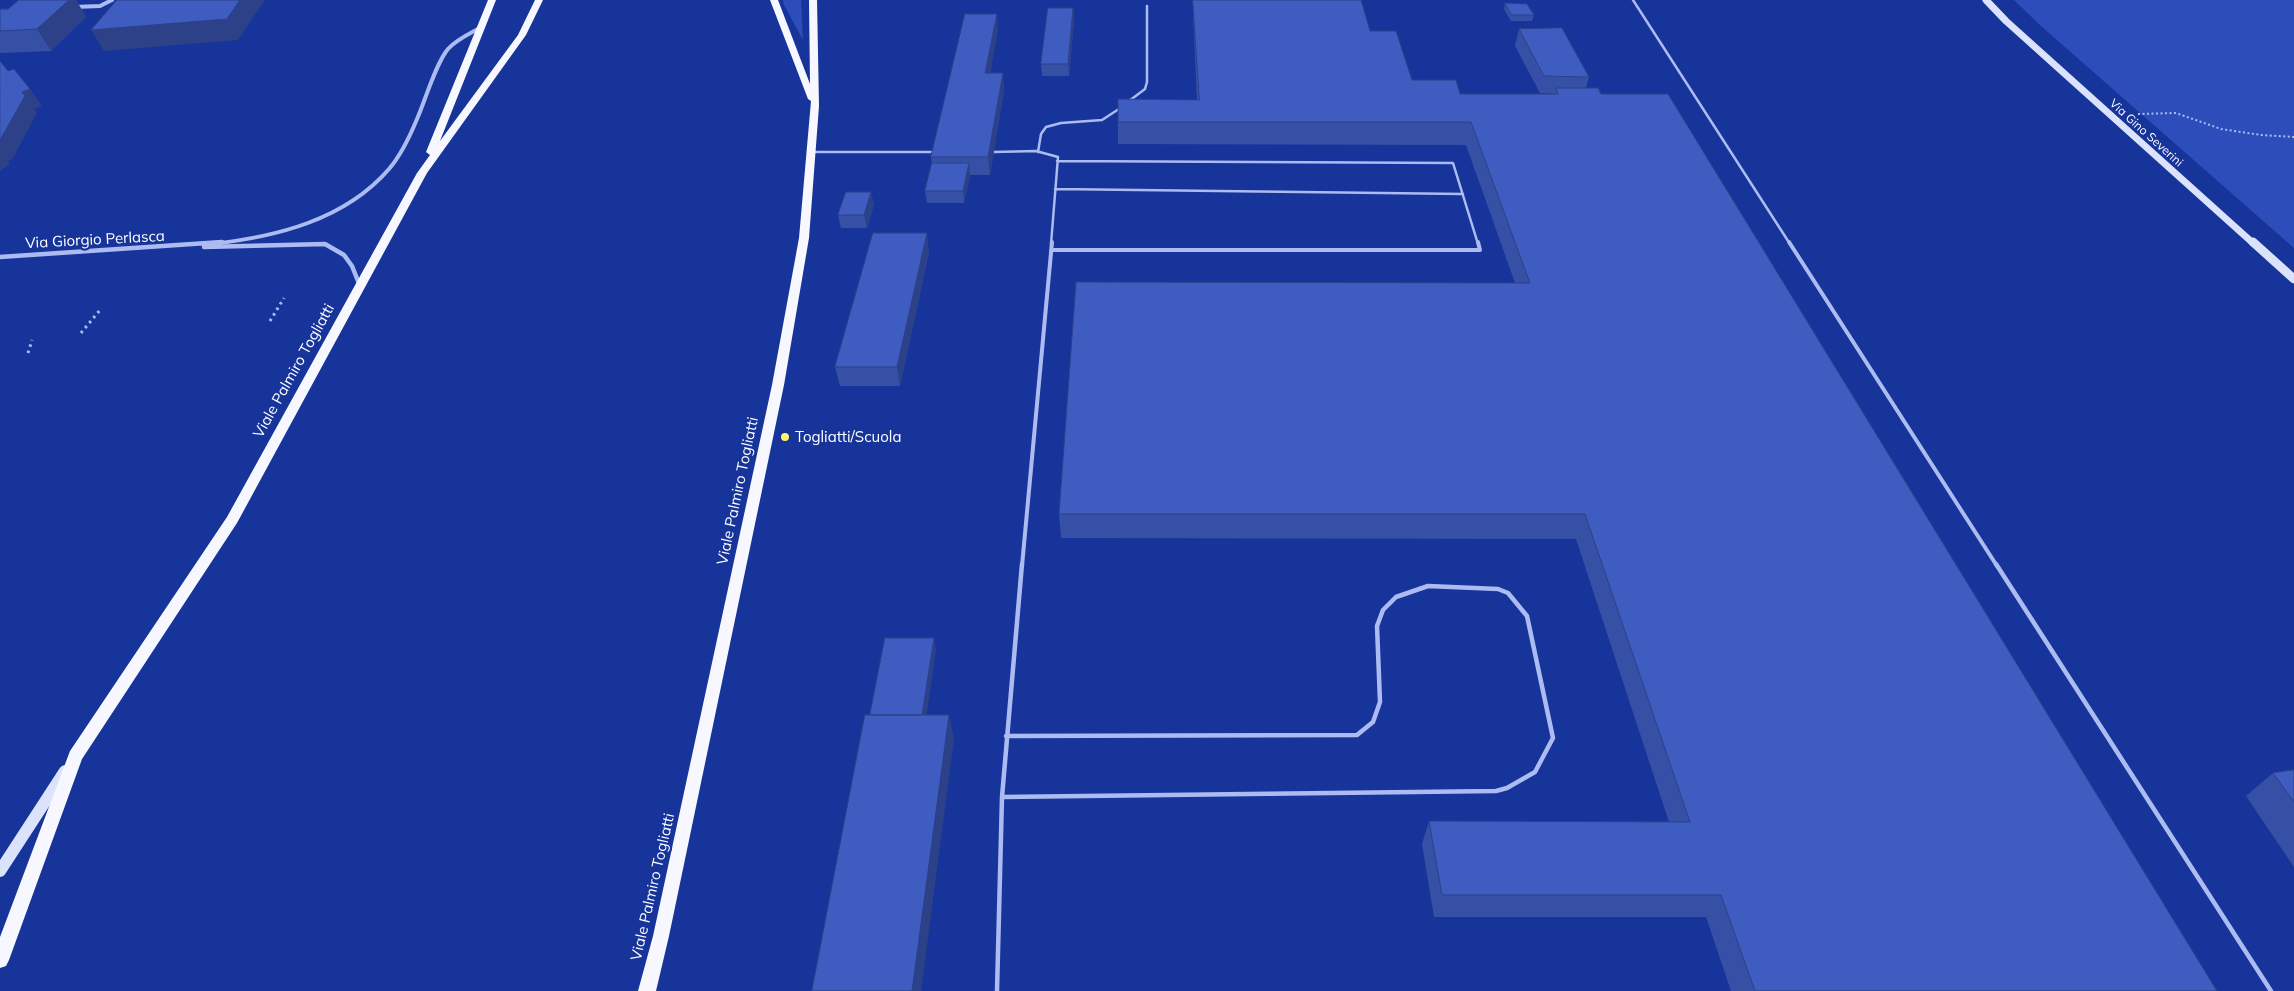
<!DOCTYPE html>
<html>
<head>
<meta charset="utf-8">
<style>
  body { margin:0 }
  canvas { display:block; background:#17349a }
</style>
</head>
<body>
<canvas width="2294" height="991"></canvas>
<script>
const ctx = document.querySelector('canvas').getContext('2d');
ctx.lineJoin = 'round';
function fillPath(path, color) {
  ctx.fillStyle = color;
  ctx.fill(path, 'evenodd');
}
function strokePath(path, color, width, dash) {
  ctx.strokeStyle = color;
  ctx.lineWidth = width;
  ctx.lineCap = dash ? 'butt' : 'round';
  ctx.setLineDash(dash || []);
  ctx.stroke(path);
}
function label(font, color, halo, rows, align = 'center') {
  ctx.font = font + ' Mulish,sans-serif';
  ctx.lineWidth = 4.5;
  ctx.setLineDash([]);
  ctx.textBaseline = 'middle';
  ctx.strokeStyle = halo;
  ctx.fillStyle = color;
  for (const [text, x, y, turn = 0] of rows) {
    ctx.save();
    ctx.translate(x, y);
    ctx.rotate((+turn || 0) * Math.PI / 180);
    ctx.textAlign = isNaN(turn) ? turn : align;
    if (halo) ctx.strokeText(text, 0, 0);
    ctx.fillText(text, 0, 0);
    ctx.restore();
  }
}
const green = new Path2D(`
  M783,0H801L803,40L784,5Z
  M2014,0H2294V248L2041,26Z`);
const pathFar1 = new Path2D(`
  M2138,114L2176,113L2221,129L2261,135L2294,137`);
const path = new Path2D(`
  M270,321L284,298
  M81,333L100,310
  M28,353L32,340`);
const laneFar2 = new Path2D(`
  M1633,0L1790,244
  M1129,101L1145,89L1147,82V6
  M811,152H936
  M994,152L1036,151L1058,157L1051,244
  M1038,152L1041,134L1046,127L1061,123L1102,120L1122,107
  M1057,161L1453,163L1478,244
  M1055,189L1463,194`);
const laneFar1 = new Path2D(`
  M1789,242L1997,566
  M1051,250H1480L1478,242
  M1022,566L1052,242`);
const lane = new Path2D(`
  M1996,564L2271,991
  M1002,797L1496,791L1507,788L1535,772L1553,738L1527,616L1508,593L1498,589L1428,586L1396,597L1383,610L1377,626L1380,702L1373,722L1357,735L1006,736
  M997,991L1002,797L1022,564`);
const streetFar1 = new Path2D(`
  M74,7L100,6L112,0
  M211,244C276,237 345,220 389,169C402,154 410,136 417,119C425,101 436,63 448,49C456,40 469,34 480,28`);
const street = new Path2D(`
  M204,247L325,244L344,255L352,266L360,286
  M0,257L222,242`);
const secondaryFar2 = new Path2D(`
  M1986,0L2006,21L2254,244`);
const secondaryFar1 = new Path2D(`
  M2253,242L2294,279`);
const secondary = new Path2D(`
  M0,871L65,771`);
const primary = new Path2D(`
  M488,0H496L440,141L518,35L535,0H543L526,35L427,173L237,523L82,759L9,960L6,966L0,968V937L70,751L227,517L417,173L430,155L426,152Z
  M770,0H778L810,84L809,0H817L819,106L809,238L784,385L669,936L656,991H638L653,936L772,385L799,238L811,101L808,99Z`);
const wall = new Path2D(`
  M19,0H76L86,17L51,51L0,53V9H8Z
  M1193,0H1361L1370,31L1412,80L1460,94H1554L1540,93L1515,46L1519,29L1589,77L1586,88L1601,94L2217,991H1731L1706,917H1434L1422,844L1429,821L1669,822L1576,539L1061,538L1059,514L1515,283L1466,145L1118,144V122L1197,100L1193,15Z
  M1505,3L1534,15L1532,21H1511L1504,9Z
  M1073,8L1074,19L1069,76H1042L1041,64Z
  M998,30L990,73L1004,90L990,175H970L964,203H927L925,191L932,163L931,157Z
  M874,204L867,228H841L838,215Z
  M929,252L900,386H840L835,367Z
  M2294,770V867L2246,796L2273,773Z`);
const shadedWall = new Path2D(`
  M69,0H76L86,17L51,51L37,29Z
  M240,0H265L238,40L104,51L91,30Z
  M1073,8L1074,19L1069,76L1068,64Z
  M997,14L998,30L987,90L985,73Z
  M1003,73L1004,90L990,175L988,157Z
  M30,89L42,106L34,109L37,113L13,158L8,161L10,164L0,171V140L22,92Z
  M969,163L970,175L964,203L963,191Z
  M871,192L874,204L867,228L864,215Z
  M927,233L929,252L900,386L897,367Z
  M934,638L936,651L923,739L920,727Z
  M949,715L954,739L921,991H912Z`);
const building = new Path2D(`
  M19,0H69L37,29L0,31V9H8Z
  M117,0H240L227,19L91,30Z
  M1193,0H1361L1370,31H1396L1412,80H1456L1460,94H1558L1556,88H1598L1601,94H1668L2217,991H1755L1721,895H1442L1429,821L1690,822L1585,514H1059L1076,282L1530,283L1471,122H1118V99L1199,100Z
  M1505,3L1527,4L1534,15H1512Z
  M1048,8H1073L1068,64H1041Z
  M965,14H997L985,73H1003L988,157H931Z
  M1562,28L1589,77L1544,76L1519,29Z
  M0,61L8,71L14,69L30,89L22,92L25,96L0,140Z
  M932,163H969L963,191H925Z
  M846,192H871L864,215H838Z
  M873,233H927L897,367H835Z
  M885,638H934L922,715H870Z
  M865,715H949L912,991H812Z
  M2294,770V802L2273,773Z`);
const markers = [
  [785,437,5,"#fff46d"]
];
const farStreetnames = [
  ["Via Gino Severini",2146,133,42]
];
const streetNames = [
  ["Via Giorgio Perlasca",95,240,-3],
  ["Viale Palmiro Togliatti",294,371,-61],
  ["Viale Palmiro Togliatti",738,491,-78],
  ["Viale Palmiro Togliatti",653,887,-77]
];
const poiNames = [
  ["Togliatti/Scuola",795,437]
];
fillPath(green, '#2d4eba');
strokePath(pathFar1, '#acbcf2', 2, [2, 2.5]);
strokePath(path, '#acbcf2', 3, [2.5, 4]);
strokePath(laneFar2, '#acbcf2', 2.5);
strokePath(laneFar1, '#acbcf2', 4);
strokePath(lane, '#acbcf2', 4.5);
strokePath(streetFar1, '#acbcf2', 4);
strokePath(street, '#acbcf2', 4.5);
strokePath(secondaryFar2, '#dbe2fc', 7);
strokePath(secondaryFar1, '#dbe2fc', 9);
strokePath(secondary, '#dbe2fc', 12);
fillPath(primary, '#f7f8ff');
fillPath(wall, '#3650a6');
fillPath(shadedWall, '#2c4187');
fillPath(building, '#3f5dc1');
strokePath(building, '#2c4187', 1);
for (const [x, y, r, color] of markers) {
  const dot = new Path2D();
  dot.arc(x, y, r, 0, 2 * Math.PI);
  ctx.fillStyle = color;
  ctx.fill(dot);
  strokePath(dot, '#17349a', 2);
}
label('12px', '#fff', '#17349a', farStreetnames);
label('15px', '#fff', '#17349a', streetNames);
label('15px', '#fff', '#17349a', poiNames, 'left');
</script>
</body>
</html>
